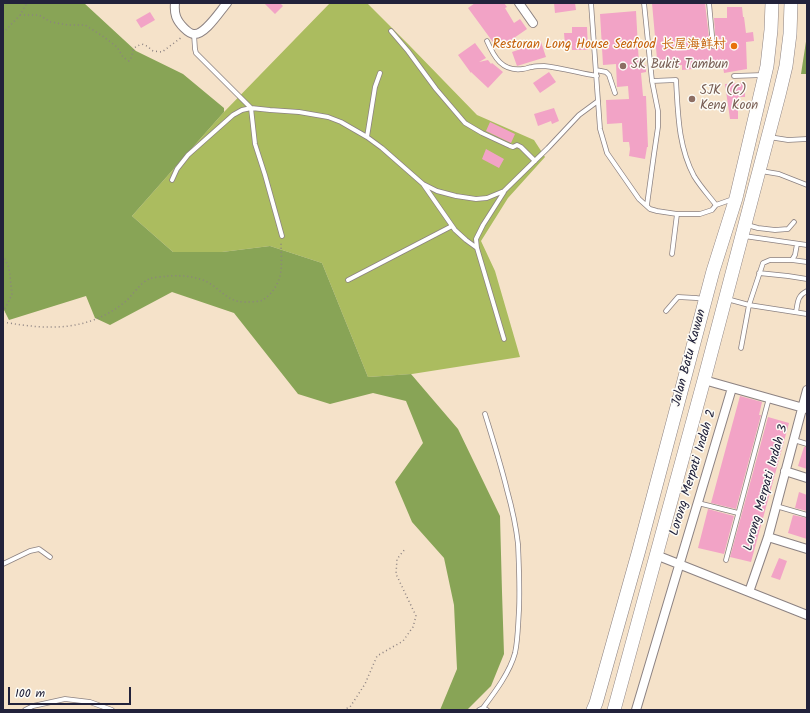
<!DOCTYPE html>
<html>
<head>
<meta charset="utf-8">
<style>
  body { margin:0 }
  #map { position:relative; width:810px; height:713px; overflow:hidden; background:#f5e2c9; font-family:Kalam,sans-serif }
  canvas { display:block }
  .frame { position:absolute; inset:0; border:4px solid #22223b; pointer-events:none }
  .scale { position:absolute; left:8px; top:687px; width:123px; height:18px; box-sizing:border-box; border:2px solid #22223b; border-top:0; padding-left:5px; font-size:12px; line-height:14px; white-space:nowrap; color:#22223b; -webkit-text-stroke:3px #fdfcf7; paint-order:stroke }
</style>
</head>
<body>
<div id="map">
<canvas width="810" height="713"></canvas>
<div class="frame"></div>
<div class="scale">100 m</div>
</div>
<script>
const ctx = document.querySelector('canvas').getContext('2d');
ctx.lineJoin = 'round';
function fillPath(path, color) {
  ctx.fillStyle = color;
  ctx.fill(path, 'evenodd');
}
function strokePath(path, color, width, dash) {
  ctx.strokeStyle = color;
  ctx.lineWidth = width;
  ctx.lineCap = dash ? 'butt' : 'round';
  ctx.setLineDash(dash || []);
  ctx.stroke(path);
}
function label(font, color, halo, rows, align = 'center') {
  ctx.font = font + ' Kalam,"LXGW WenKai TC",sans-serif';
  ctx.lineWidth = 3;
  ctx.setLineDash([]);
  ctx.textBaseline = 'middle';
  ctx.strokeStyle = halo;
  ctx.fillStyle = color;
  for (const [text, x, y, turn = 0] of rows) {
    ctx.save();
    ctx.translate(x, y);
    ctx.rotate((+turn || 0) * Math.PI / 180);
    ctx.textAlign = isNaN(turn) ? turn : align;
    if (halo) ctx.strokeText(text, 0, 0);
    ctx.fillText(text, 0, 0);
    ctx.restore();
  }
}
const green = new Path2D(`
  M330,3H367L409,45L477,115L534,140L545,157L508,198L481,241L495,271L520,357L412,374L368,377L322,263L270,246L222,252H173L132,216L224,112Z`);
const forest = new Path2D(`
  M3,3H84L136,51L183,74L224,108V112L132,216L173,252H222L270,246L322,263L368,377L411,374L458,429L500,516L502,592L504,654L491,686L467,710H440L457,669L454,605L444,558L412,522L395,482L423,443L406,401L373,393L330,404L298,394L234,313L172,292L110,325L95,318L86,296L9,320L3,308Z
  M807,35V74H801Z`);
const building = new Path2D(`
  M264,3H280L283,6L275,14Z
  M475,3H504L507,7L505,8L514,23L520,19L527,29L498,49L468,8Z
  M554,3H575L576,10L555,13Z
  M652,3H705L710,46V48L713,49H715L716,46L714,18H727V7H742L743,17H744L746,33L753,32L754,41L746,42L747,69L724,73L723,66L682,70V65L655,67L654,59H657Z
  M636,11L639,65H646V72L641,73L643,96H646L648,147H647L645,159L629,156L630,149L629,142H623L622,123L607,124L606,100L629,99L628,86L617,87L616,64L603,65L600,14Z
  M150,12L155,20L141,28L136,20Z
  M572,27H587L588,50H572V45H565L564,33H572Z
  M541,42L546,57L517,66L512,52Z
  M475,43L486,58L479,62L488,60L491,64L492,63L503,72L488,88L471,72V73L458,55Z
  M549,72L556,82L540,93L533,83Z
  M745,83V97H738V119H730L725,84Z
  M554,108L559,121L552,124L551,121L538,126L534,114Z
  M490,122L515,134L511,143L486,131Z
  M486,149L504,159L499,168L482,159Z
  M740,396L762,402L759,415H761L736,509L711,503Z
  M768,417L789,423L751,562L730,557Z
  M804,447H807V469L798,466Z
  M799,492L807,495V511L795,508Z
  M708,509L734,516L724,554L698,548Z
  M793,515L807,518V539L788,533Z
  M779,558L787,561L780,580L771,577Z`);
const path = new Path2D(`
  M20,15H39L51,22L68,25H85L104,37L117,47L123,57L129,61C136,52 128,49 142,44L147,46L153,51L162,52L182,37
  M3,33L20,15L27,3
  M3,255L9,268L12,294L3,313
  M3,322C48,330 87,332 125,302C132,296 140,283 149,279C154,277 162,277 167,276C179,275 192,276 203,280C220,287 226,302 245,302C251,302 258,302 263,300C266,298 268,296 270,294C285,278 281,261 281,242
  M343,710L350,707L365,684L377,656L403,641L413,627L416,616L396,574L397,559L405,549`);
const service = new Path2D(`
  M591,3L600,129L607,153L639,199L650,209L657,211L677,214H700L712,210L716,205
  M644,3L652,81L658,111V127L654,154L647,205
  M709,3L713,46
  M391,31L408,51L436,89L465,123L482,133L510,146L513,147L517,145L521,147L535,161
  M194,34L195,49L196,53L251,108L255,144L265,175L282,236
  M487,41C494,57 502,72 523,69C526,69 529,67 532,67C536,66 540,66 544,66C562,68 579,73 597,76
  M596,70L606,72L609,75L615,93
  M734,76L763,75
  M652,81L676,80C678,113 678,146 694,176C700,186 709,196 716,205L733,199
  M367,137L375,87L380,73
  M769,137L788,140L807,139
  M761,171L779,174L807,185
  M172,180L177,169L188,155L233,115L242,110L251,108L270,110L299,112L328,117L341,122L367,137L382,148L423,184L437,191L456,196L476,199L487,198L504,191L548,148L579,115L598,101
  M423,184L455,230L466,240L477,248
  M504,192L483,225L476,239L477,248L504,339
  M747,225L758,228L775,230L788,229L794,222
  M744,236L807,245
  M672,254L677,214
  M792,260L807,262
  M759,273L788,276L807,279
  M348,280L452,226
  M727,299L749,305L807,314
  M666,311L678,297L696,298L703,299
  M796,312C798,302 797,296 807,291
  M741,348L749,305L763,263L770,260H792L795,255L797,244
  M794,440L807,444
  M698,503L738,513
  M776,506L807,515
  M726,560L769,398
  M3,564L30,551L39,549L50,557
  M483,708C495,692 510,672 515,653C518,640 518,624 519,610C520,588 519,566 518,544C516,526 512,508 507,490C501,465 493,440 485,414
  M25,710L33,706L65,699L90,702L112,710
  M479,710L483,708L487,710`);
const minor = new Path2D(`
  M175,3C174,14 176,20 184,28C187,31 190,34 194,34C205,35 220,11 227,3
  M519,3L533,23
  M704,380L807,409
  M785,471L807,478
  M768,537L807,549
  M656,555L807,615
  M749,592L768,537L807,390
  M636,710L732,388`);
const primary = new Path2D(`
  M593,710L596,703L639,550L713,271L736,198L767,66L771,30L772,3
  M614,710L704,380L779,95L786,66L790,34L791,3`);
const markers = [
  [734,46,4,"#e8710a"],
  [623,66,4,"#8d6e63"],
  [692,99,4,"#8d6e63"]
];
const foodNames = [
  ["Restoran Long House Seafood 长屋海鲜村",726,46]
];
const educationNames = [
  ["SK Bukit Tambun",631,66],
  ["SJK (C)",700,92],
  ["Keng Koon",700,107]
];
const streetNames = [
  ["Jalan Batu Kawan",690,358,-75],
  ["Lorong Merpati Indah 2",694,473,-73],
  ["Lorong Merpati Indah 3",767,488,-74]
];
fillPath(green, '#abbc5f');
fillPath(forest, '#88a456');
fillPath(building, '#f2a3c6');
strokePath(service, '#8c8282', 5.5);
strokePath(minor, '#8c8282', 10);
strokePath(primary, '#8c8282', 14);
strokePath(path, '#8c8282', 1.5, [1, 3]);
strokePath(service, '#fff', 4);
strokePath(minor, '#fff', 8);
strokePath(primary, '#fff', 13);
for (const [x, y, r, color] of markers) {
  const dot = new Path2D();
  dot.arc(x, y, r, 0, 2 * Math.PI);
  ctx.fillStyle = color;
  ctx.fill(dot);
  strokePath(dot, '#fdfcf7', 1.5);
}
label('13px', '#c56008', '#fdfcf7', foodNames, 'right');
label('13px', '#785e54', '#fdfcf7', educationNames, 'left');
label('13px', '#22223b', '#fdfcf7', streetNames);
</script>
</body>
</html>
